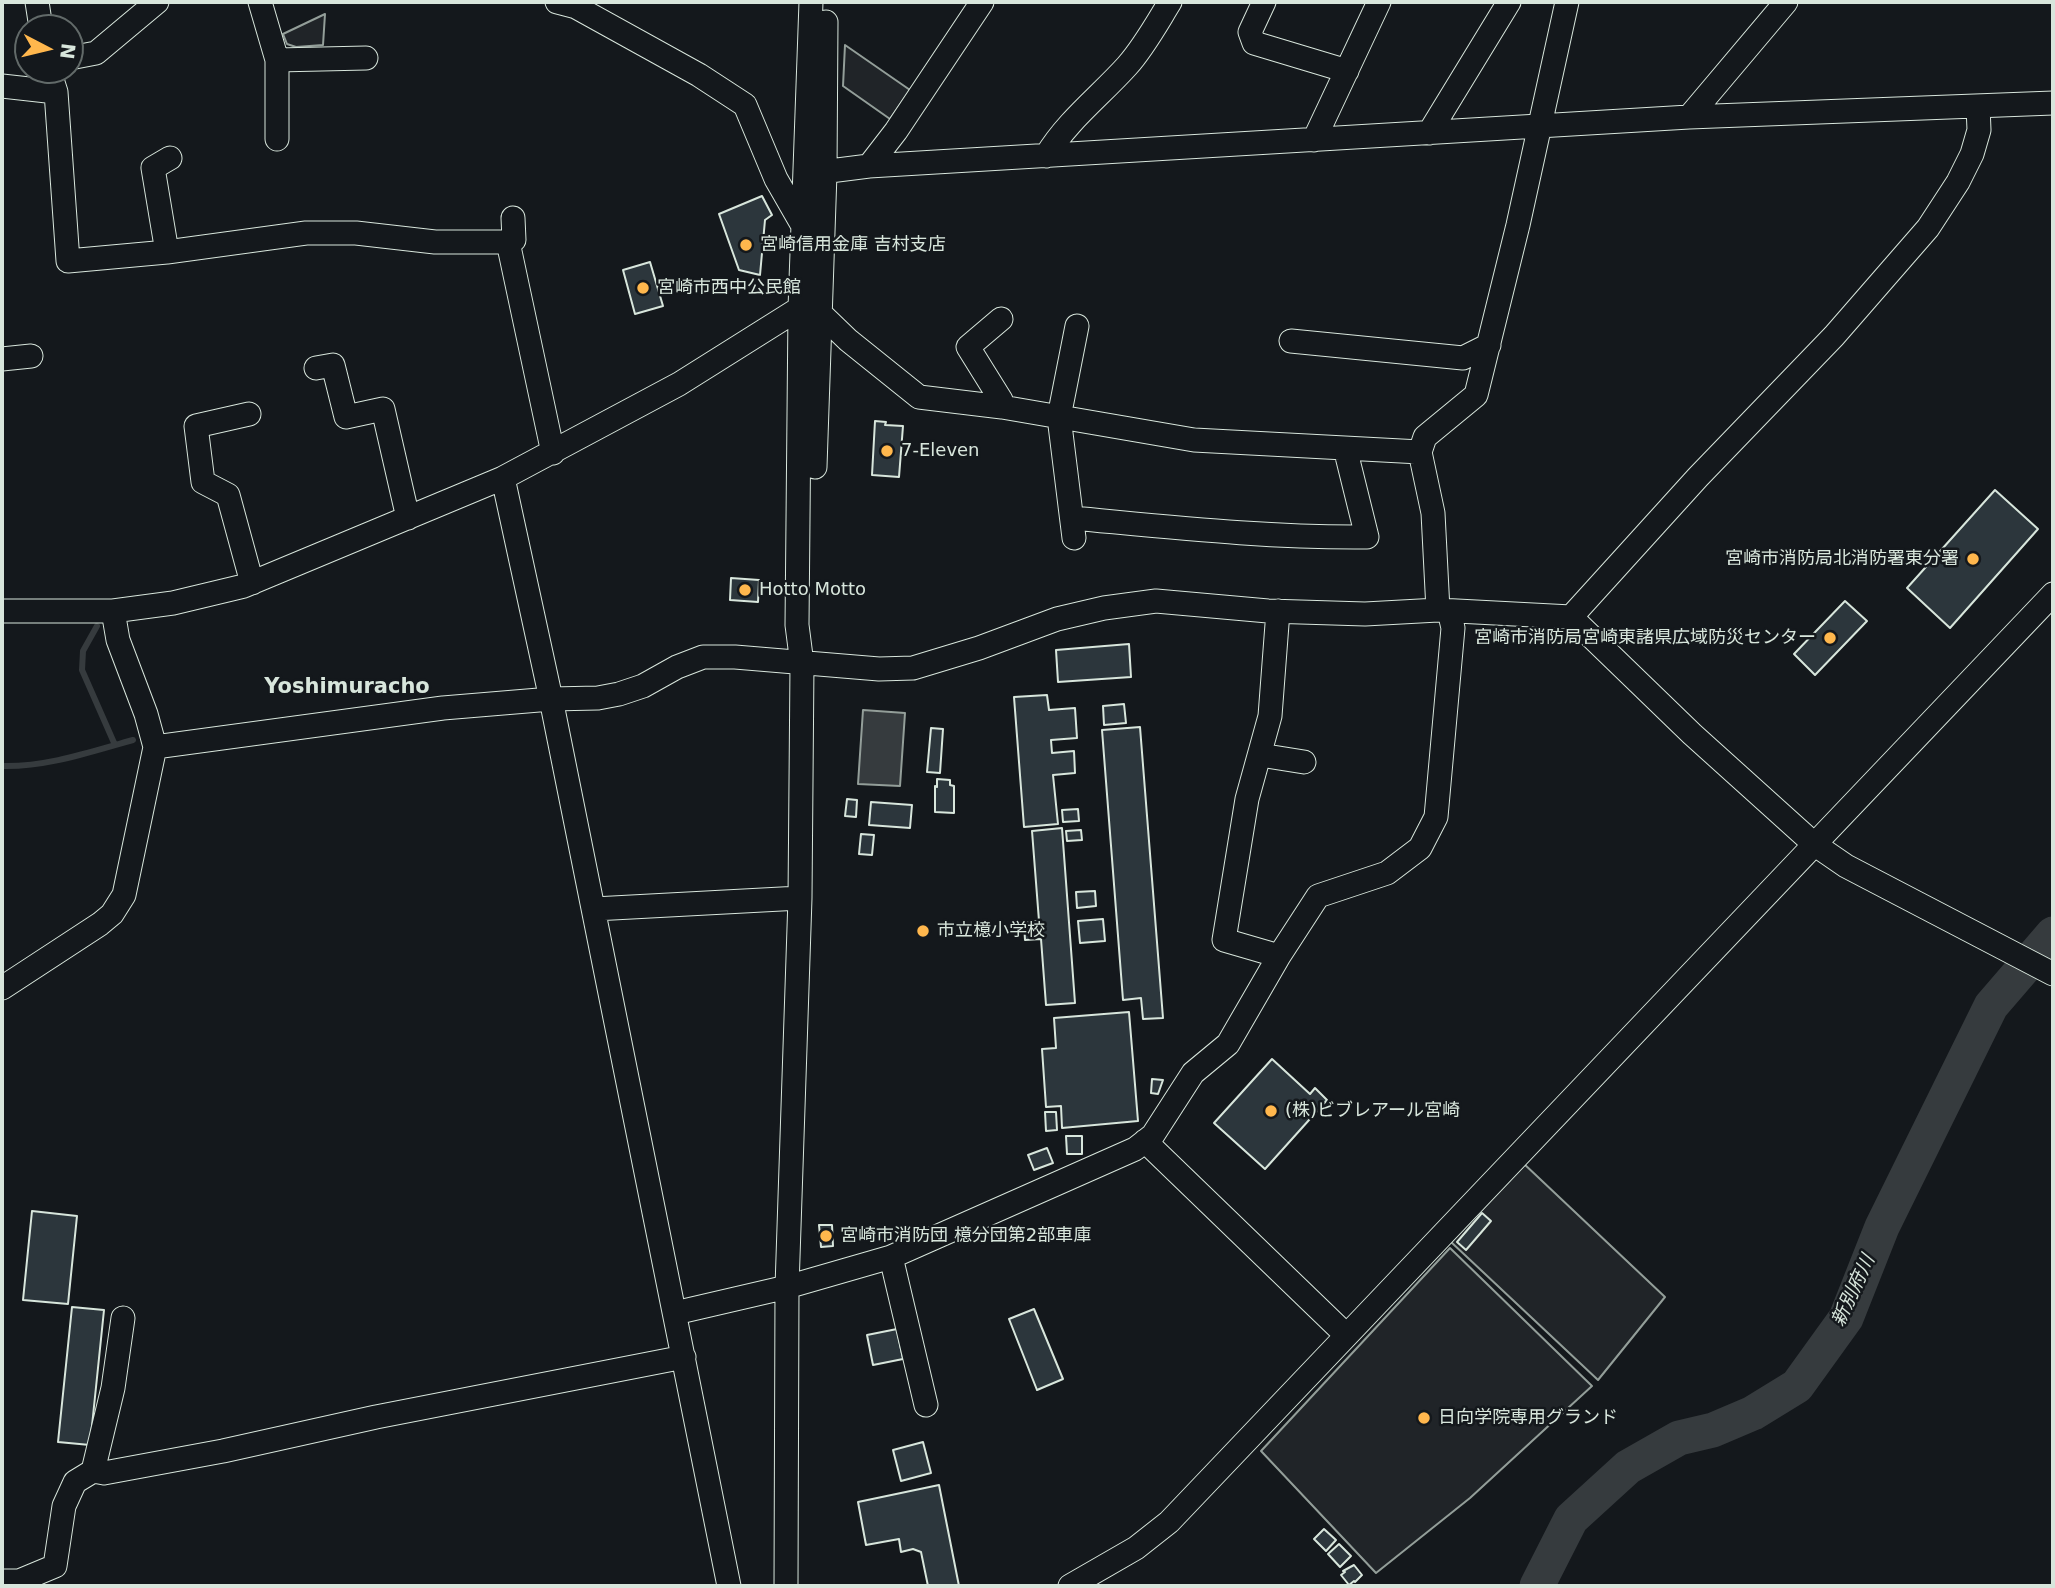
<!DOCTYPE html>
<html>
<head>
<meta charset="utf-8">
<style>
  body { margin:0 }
  #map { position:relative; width:2055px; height:1588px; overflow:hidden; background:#14181c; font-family:"DejaVu Sans",sans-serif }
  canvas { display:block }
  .frame { position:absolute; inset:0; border:4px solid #d8e6dc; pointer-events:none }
  .north { position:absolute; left:14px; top:14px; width:70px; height:70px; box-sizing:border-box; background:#14181c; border:2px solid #626a69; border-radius:50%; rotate:97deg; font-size:19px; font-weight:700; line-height:28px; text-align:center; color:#d8e6dc }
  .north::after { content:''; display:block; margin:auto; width:24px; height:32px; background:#ffb74d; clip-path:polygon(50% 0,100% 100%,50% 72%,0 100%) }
</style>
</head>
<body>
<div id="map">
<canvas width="2055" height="1588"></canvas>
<div class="frame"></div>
<div class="north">N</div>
</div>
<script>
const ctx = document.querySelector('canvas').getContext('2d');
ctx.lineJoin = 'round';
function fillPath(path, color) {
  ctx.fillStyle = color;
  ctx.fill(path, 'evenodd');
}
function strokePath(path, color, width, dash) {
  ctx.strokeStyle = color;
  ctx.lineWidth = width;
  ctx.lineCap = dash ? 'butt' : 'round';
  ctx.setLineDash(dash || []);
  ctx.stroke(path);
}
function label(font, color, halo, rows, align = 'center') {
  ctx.font = font + ' "DejaVu Sans","Noto Sans JP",sans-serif';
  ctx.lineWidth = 5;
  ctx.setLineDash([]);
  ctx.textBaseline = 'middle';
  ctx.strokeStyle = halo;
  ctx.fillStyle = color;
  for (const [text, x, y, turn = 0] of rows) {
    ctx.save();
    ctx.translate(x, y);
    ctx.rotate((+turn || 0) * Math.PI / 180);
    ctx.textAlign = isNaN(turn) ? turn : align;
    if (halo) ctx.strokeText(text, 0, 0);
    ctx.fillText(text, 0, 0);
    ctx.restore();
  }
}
const green = new Path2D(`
  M325,14L323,45L296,47L287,44L283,34Z
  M845,45L910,90L890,119L843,86Z
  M1522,1162L1665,1297L1598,1380L1451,1242Z
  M1450,1248L1592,1386L1470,1498L1376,1573L1261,1451Z`);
const water = new Path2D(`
  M863,710L905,713L900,786L858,784Z`);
const stream = new Path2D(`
  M97,626L83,651L82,670L115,745
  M2,766C47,767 90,752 133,740`);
const river = new Path2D(`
  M1537,1586L1571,1519L1628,1467L1679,1438L1713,1430L1753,1413L1797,1386L1846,1318L1882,1227L1991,1006L2053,934`);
const building = new Path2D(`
  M762,196L772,215L765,220L760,275L739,270L719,214Z
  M650,262L663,306L635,314L623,270Z
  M875,421L886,422L885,425L903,426L899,477L872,475Z
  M1995,490L2038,529L1950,628L1907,588Z
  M731,578L759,580L758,602L730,600Z
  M1845,601L1867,621L1815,675L1794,654Z
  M1129,644L1131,677L1058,682L1056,650Z
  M1047,695L1049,710L1075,708L1077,738L1051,740L1052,753L1074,751L1075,773L1053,775L1058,824L1024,827L1014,697Z
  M1124,704L1126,723L1104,725L1103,706Z
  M1140,727L1163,1018L1143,1019L1141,998L1123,1000L1102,730Z
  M931,728L943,729L940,773L927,772Z
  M937,779L950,780V785L954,786V813L935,812V786L937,787Z
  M847,799L857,800L856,817L845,816Z
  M871,802L912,805L910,828L869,825Z
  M1078,809L1079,821L1063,822L1062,810Z
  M1062,828L1075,1003L1046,1005L1041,939L1025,940L1024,923L1039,921L1032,831Z
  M1081,830L1082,840L1067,841L1066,831Z
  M861,834L874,835L872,855L859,854Z
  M1095,891L1096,906L1077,908L1076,892Z
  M1103,919L1105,941L1080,943L1078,921Z
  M1129,1012L1138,1121L1062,1128L1061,1106L1046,1107L1042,1049L1056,1048L1054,1018Z
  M1272,1059L1310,1094L1315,1088L1327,1100L1265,1169L1214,1123Z
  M1152,1079L1163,1080L1158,1094L1151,1093Z
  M1045,1112H1056L1057,1130L1046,1131Z
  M1066,1136H1082V1154H1067Z
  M1047,1148L1053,1163L1034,1170L1028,1155Z
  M32,1211L77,1216L68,1304L23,1300Z
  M1482,1213L1491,1221L1466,1250L1457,1242Z
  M819,1225H832L833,1246L821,1247Z
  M72,1307L104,1310L90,1445L58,1442Z
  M1034,1309L1063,1379L1037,1390L1009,1319Z
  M897,1329L903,1359L873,1365L867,1335Z
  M923,1442L931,1473L901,1481L893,1450Z
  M939,1485L959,1586H928L921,1552L913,1549L901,1552L899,1539L866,1545L858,1502Z
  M1324,1529L1336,1540L1326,1551L1314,1539Z
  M1339,1544L1351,1556L1340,1567L1328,1554Z
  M1354,1565L1362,1575L1355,1582L1354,1581L1349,1585L1341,1575L1345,1572L1343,1571Z`);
const minor = new Path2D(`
  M37,2L41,28
  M260,2L277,60V139
  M557,2L576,7L699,75L745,105L776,179L803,226
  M1264,2L1250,32L1254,43L1347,71
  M70,58L96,53L157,2
  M277,60L366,58
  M49,70L56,92L68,261L167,252L306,233H356L435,242H508L553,453
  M2,86L56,92
  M1689,117L1786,2
  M1429,133L1509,2
  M1314,140L1379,2
  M1046,156C1067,121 1100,96 1127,66C1144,47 1157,23 1170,2
  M869,166L896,131L982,2
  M806,174L869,166L1689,117L2053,103
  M508,242L514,240L513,218
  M167,252L153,168L170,158
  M1001,319L968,347L1001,400L1002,407
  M1291,341L1463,358L1489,345
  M2,359L31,356
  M316,368L333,365L346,417L383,409L408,518
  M249,414L196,426L203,482L228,495L252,583
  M815,467L825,173L826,22
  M503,478L551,699L729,1586
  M1072,518C1170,527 1268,538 1367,537L1345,448
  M1074,538L1059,417L1077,326
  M1438,610L1433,513L1420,452L1425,437L1476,395L1518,225L1567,2
  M2,611H113L173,603L244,586L503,478L679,384L800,308L820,313L848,340L919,397L1002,407L1194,440L1420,452
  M1278,611L1270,716L1247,799L1224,940L1279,956
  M1571,617L1698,477L1834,336L1928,228L1958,182L1972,154L1979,130L1978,106
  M155,747L443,708L551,699L598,698L619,694L643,686L677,667L703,657H735L879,669L913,668L979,648L1057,619L1104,608L1156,601L1268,611L1365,614L1438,610L1571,617L1692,734L1814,844L1846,866L2053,974
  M1260,755L1304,762
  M594,909L800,898
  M2,988L100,924L112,914L124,895L155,747L146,714L118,640L113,611
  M1145,1141L1346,1335
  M891,1257L926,1405
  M675,1313L787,1287L891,1257L1135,1149L1153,1135L1193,1073L1228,1044L1279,956L1318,896L1387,873L1420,848L1436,817L1453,628L1449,611
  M93,1471L113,1388L123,1318
  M2,1581H19L55,1566L64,1506L75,1482L93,1471L104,1473L223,1451L376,1417L684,1357
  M786,1586L787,1287L800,898L802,664L797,625L800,308L811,2
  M1070,1586L1136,1548L1169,1522L2053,594`);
const markers = [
  [746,245,7,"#ffb74d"],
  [643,288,7,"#ffb74d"],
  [887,451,7,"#ffb74d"],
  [1973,559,7,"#ffb74d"],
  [745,590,7,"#ffb74d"],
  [1830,638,7,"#ffb74d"],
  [923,931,7,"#ffb74d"],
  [1271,1111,7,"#ffb74d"],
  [826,1236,7,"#ffb74d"],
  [1424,1418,7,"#ffb74d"]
];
const poiNames = [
  ["宮崎信用金庫 吉村支店",760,245],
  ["宮崎市西中公民館",657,288],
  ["7-Eleven",901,451],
  ["宮崎市消防局北消防署東分署",1959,559,"right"],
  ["Hotto Motto",759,590],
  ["宮崎市消防局宮崎東諸県広域防災センター",1816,638,"right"],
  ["市立檍小学校",937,931],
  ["(株)ビブレアール宮崎",1285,1111],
  ["宮崎市消防団 檍分団第2部車庫",840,1236],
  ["日向学院専用グランド",1438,1418]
];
const waterNames = [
  ["新別府川",1854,1291,-65]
];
const quarterNames = [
  ["Yoshimuracho",347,688]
];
fillPath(green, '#202428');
strokePath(green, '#939e99', 2);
fillPath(water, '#363b3e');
strokePath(water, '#939e99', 2);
strokePath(stream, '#363b3e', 6);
strokePath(river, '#363b3e', 35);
fillPath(building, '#2c363c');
strokePath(building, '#d8e6dc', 2);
strokePath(minor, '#d8e6dc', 25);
strokePath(minor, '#14181c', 23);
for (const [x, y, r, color] of markers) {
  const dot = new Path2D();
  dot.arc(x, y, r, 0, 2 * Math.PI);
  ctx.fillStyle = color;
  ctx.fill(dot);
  strokePath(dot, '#14181c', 2.5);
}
label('18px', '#d8e6dc', '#14181c', poiNames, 'left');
label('italic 19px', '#d8e6dc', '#14181c', waterNames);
label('bold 21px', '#d8e6dc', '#14181c', quarterNames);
</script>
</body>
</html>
